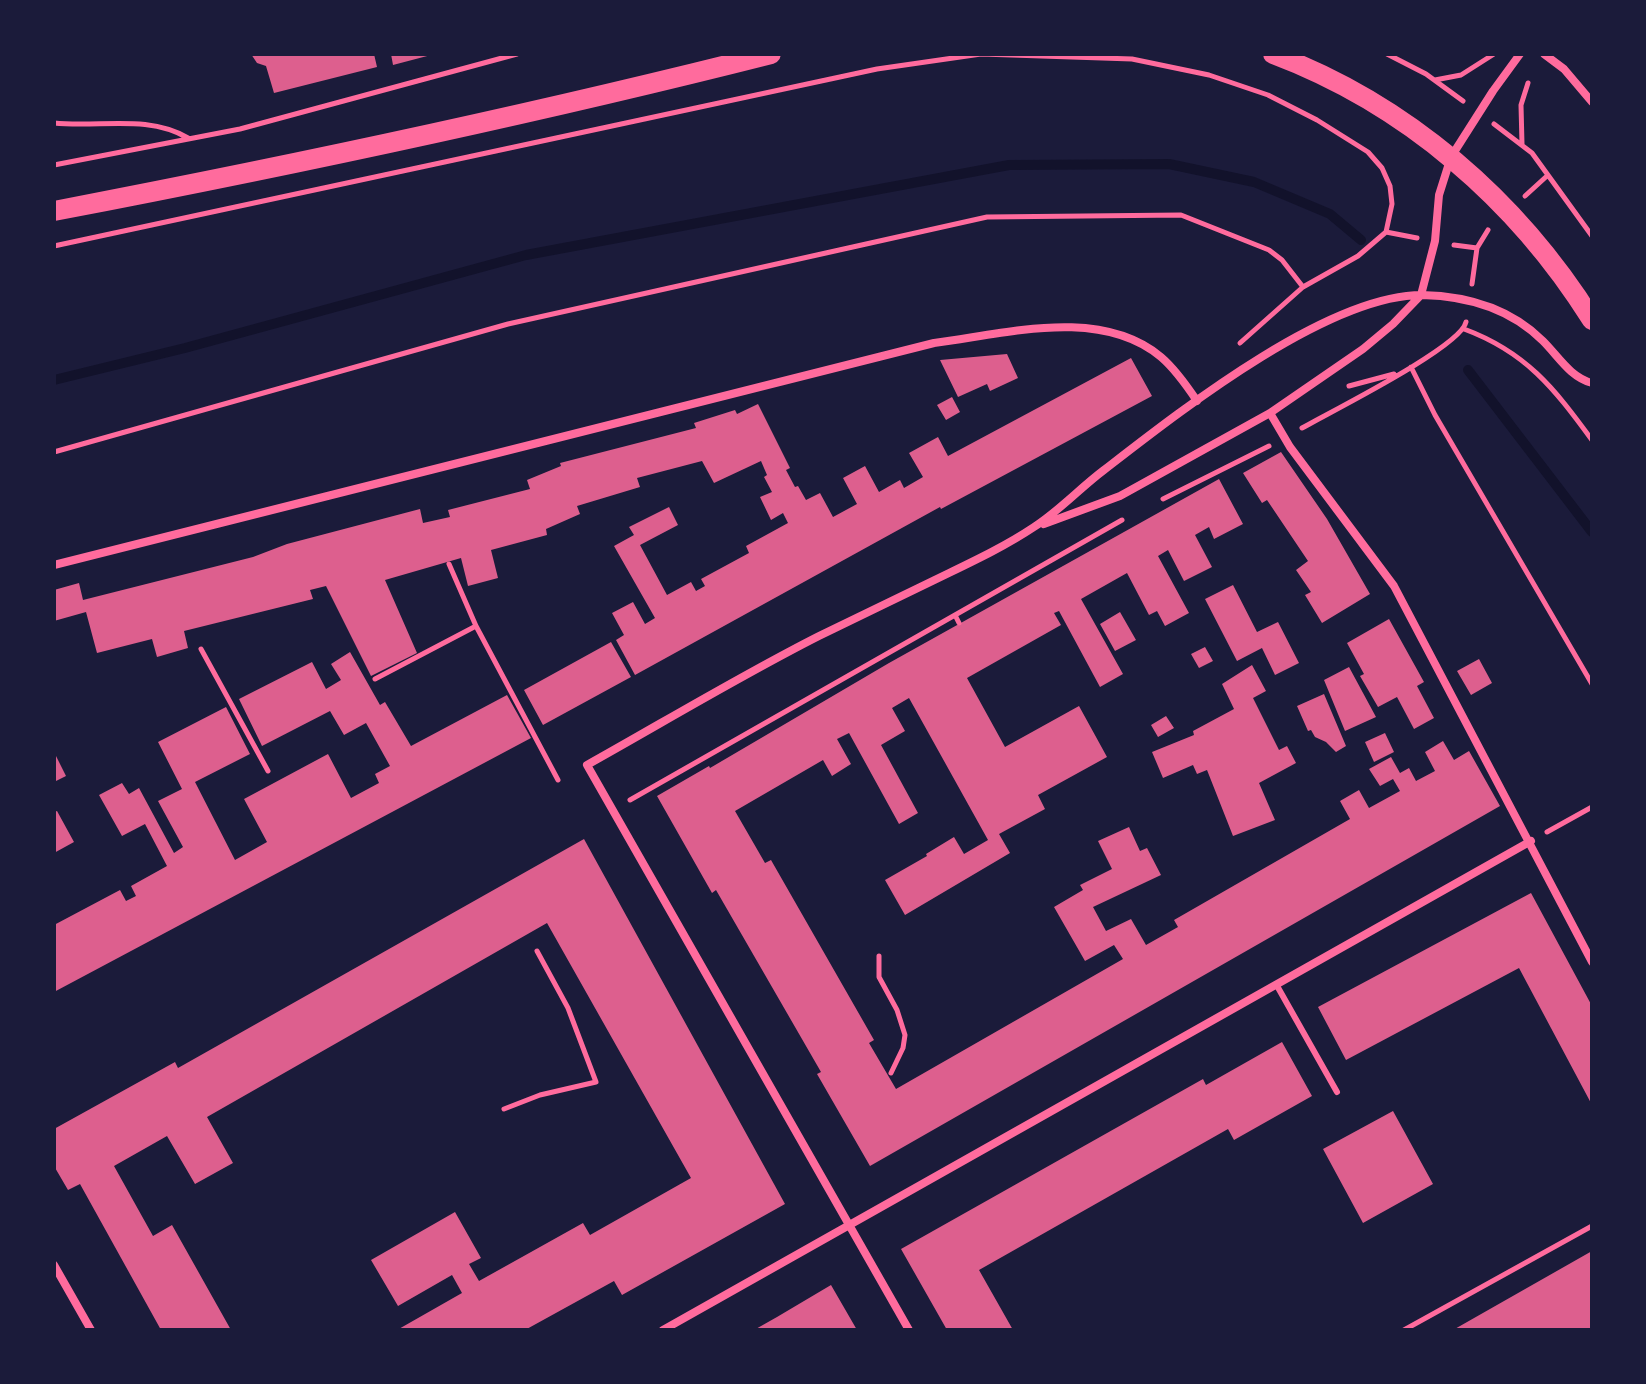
<!DOCTYPE html>
<html>
<head>
<meta charset="utf-8">
<style>
  body { margin:0 }
  #map { position:relative; width:1646px; height:1384px; overflow:hidden; background:#1b1b3a; font-family:"Roboto Serif",serif }
  canvas { display:block }
  .frame { position:absolute; inset:0; border:56px solid #1b1b3a; pointer-events:none }
</style>
</head>
<body>
<div id="map">
<canvas width="1646" height="1384"></canvas>
<div class="frame"></div>
</div>
<script>
const ctx = document.querySelector('canvas').getContext('2d');
ctx.lineJoin = 'round';
function strokePath(path, color, width, dash) {
  ctx.strokeStyle = color;
  ctx.lineWidth = width;
  ctx.lineCap = dash ? 'butt' : 'round';
  ctx.setLineDash(dash || []);
  ctx.stroke(path);
}
function fillPath(path, color) {
  ctx.fillStyle = color;
  ctx.fill(path, 'evenodd');
}
const stream = new Path2D(`
  M1468,370L1592,532
  M54,380L185,348L526,255L1009,165L1169,164L1254,182L1330,214L1361,240`);
const building = new Path2D(`
  M251,54H374L377,67L274,93L266,66L257,63Z
  M391,54H431V55L393,65Z
  M1007,354L1018,378L990,391L987,384L958,397L940,360Z
  M1131,358L1152,396L941,509L940,507L920,518L635,675L616,640L624,635L612,613L633,602L645,624L655,618L614,546L634,535L629,527L669,507L678,525L640,545L667,595L691,582L696,591L705,586L701,579L749,553L746,546L788,523L783,513L771,520L760,497L772,492L764,477L767,475L761,461L714,483L702,461L637,478L640,487L577,506L580,514L546,529L547,535L491,550L498,578L468,586L461,558L385,580L417,653L371,676L326,586L310,590L313,599L184,631L188,648L157,657L152,639L97,653L86,612L54,621V590L79,583L83,600L253,557L287,544L420,509L423,523L450,517L448,510L530,489L527,480L561,466L560,463L696,428L694,423L735,410L737,414L758,404L790,468L786,470L795,487L798,486L806,500L820,493L833,517L857,504L843,478L865,466L879,492L900,480L904,488L923,477L909,453L938,437L948,456Z
  M952,397L960,412L946,420L937,405Z
  M1281,452L1327,519L1370,594L1322,623L1305,595L1311,592L1296,570L1308,561L1267,500L1262,503L1243,473Z
  M1219,479L1243,524L1214,539L1209,527L1195,535L1212,567L1184,581L1168,550L1158,556L1189,613L1165,626L1157,611L1149,615L1127,573L1081,599L1123,674L1100,687L1059,611L1054,613L1061,625L967,678L1005,747L1079,706L1107,757L1038,795L1045,809L999,834L1010,853L905,915L885,880L927,856L926,854L954,837L964,854L988,840L909,698L892,708L905,731L881,745L918,813L899,824L849,733L837,739L851,764L832,776L823,760L735,811L765,863L771,860L874,1040L869,1043L896,1089L1123,959L1114,945L1085,961L1054,907L1083,890L1080,885L1112,869L1098,841L1129,827L1140,851L1147,848L1161,875L1093,907L1106,931L1131,919L1146,945L1178,927L1174,920L1350,819L1340,801L1359,790L1369,808L1400,791L1393,779L1380,786L1369,769L1391,757L1400,773L1409,768L1416,781L1435,771L1425,752L1443,741L1454,760L1469,751L1500,806L870,1166L817,1074L821,1072L716,890L712,893L657,796L709,766L710,768L889,663Z
  M1233,585L1257,632L1278,622L1299,663L1275,675L1262,648L1237,661L1205,599Z
  M1120,612L1136,640L1115,651L1100,624Z
  M1389,619L1424,682L1417,686L1434,718L1414,729L1397,697L1378,707L1360,676L1364,674L1347,643Z
  M611,642L631,677L543,725L524,690Z
  M1205,647L1213,661L1199,668L1191,654Z
  M350,652L380,705L385,702L411,746L507,695L531,738L54,992V925L120,890L126,901L136,896L131,886L167,866L145,824L122,836L99,795L122,783L129,794L139,788L174,853L183,847L158,801L182,789L158,742L226,707L250,754L195,782L235,860L267,842L244,799L328,754L351,798L379,783L375,774L390,766L366,723L344,735L330,711L262,746L239,699L312,662L326,689L341,680L331,664Z
  M1479,659L1492,683L1471,695L1457,671Z
  M1252,665L1266,691L1253,698L1279,750L1287,746L1296,763L1259,783L1275,820L1233,836L1207,770L1197,774L1193,765L1163,778L1152,752L1194,735L1193,731L1234,709L1222,684Z
  M1349,667L1376,717L1345,731L1324,680Z
  M1324,694L1346,746L1336,752L1326,742L1315,737L1311,730L1308,731L1297,706Z
  M1166,716L1174,728L1158,737L1151,725Z
  M1385,733L1394,752L1374,762L1365,742Z
  M54,752L66,776L54,782Z
  M57,811L74,842L54,853V812Z
  M584,839L785,1204L622,1295L614,1281L525,1330H397L462,1293L452,1275L398,1306L371,1260L455,1212L481,1258L469,1264L479,1281L583,1223L590,1235L691,1178L547,923L207,1117L233,1163L195,1184L167,1136L114,1166L153,1236L172,1225L231,1330H161L80,1184L68,1190L54,1166V1129L175,1062L178,1068Z
  M1531,893L1592,1006V1105L1519,968L1346,1060L1318,1007Z
  M1282,1042L1312,1096L1234,1140L1228,1129L979,1270L1013,1330H947L901,1249L1203,1079L1206,1085Z
  M1393,1111L1433,1184L1363,1223L1323,1149Z
  M1592,1251V1327L1586,1330H1453Z
  M831,1285L857,1330H754L777,1317Z`);
const path = new Path2D(`
  M1387,54L1426,74L1463,101
  M1435,80L1461,75L1494,54
  M54,123C99,128 147,114 188,138
  M1494,124L1532,153L1592,236
  M1522,144L1521,105L1528,83
  M54,165L240,129L517,54
  M1525,196L1548,175
  M1386,232L1417,238
  M1454,245L1477,248
  M54,246L877,69L981,54L1132,59L1209,75L1268,95L1317,120L1368,152L1382,168L1390,186L1392,204L1386,232L1358,256L1303,287L1240,343
  M1472,284L1477,248L1488,230
  M1464,329C1526,352 1554,388 1592,440
  M1411,367L1435,415L1592,684
  M1349,386L1394,374
  M1302,428C1330,412 1461,347 1466,322
  M54,452L508,324L987,217L1181,215L1269,250L1282,260L1303,287
  M1163,499L1269,446
  M449,564L476,626L558,780
  M955,615L959,623
  M201,649L268,771
  M375,679L476,626
  M630,800L1122,520
  M1547,832L1592,807
  M879,956V977L897,1010L905,1035L903,1048L891,1073
  M504,1109L540,1095L596,1082L568,1008L537,951
  M1404,1330L1592,1226`);
const service = new Path2D(`
  M1276,984L1337,1092`);
const minor = new Path2D(`
  M1544,54L1564,69L1592,102
  M1270,413L1290,447L1394,586L1592,962
  M1044,524L1120,496L1270,413L1363,349L1393,324L1421,295L1435,241L1439,195L1451,157L1493,91L1520,54
  M54,565L934,343C1005,334 1100,306 1161,357C1175,369 1187,386 1197,401
  M54,1265L91,1330
  M663,1330L1531,841
  M909,1330L587,765C664,722 740,676 819,636C862,615 906,594 949,573C978,559 1007,545 1034,527C1059,511 1080,488 1104,470C1179,412 1327,295 1422,295C1467,296 1511,309 1543,341C1559,357 1570,377 1592,383`);
const primary = new Path2D(`
  M1273,54C1406,104 1517,200 1592,320
  M54,211C294,165 534,114 771,54`);
strokePath(stream, '#12122b', 10);
fillPath(building, '#dd5f8e');
strokePath(path, '#ff6b9d', 5);
strokePath(service, '#ff6b9d', 6);
strokePath(minor, '#ff6b9d', 8);
strokePath(primary, '#ff6b9d', 20);
</script>
</body>
</html>
